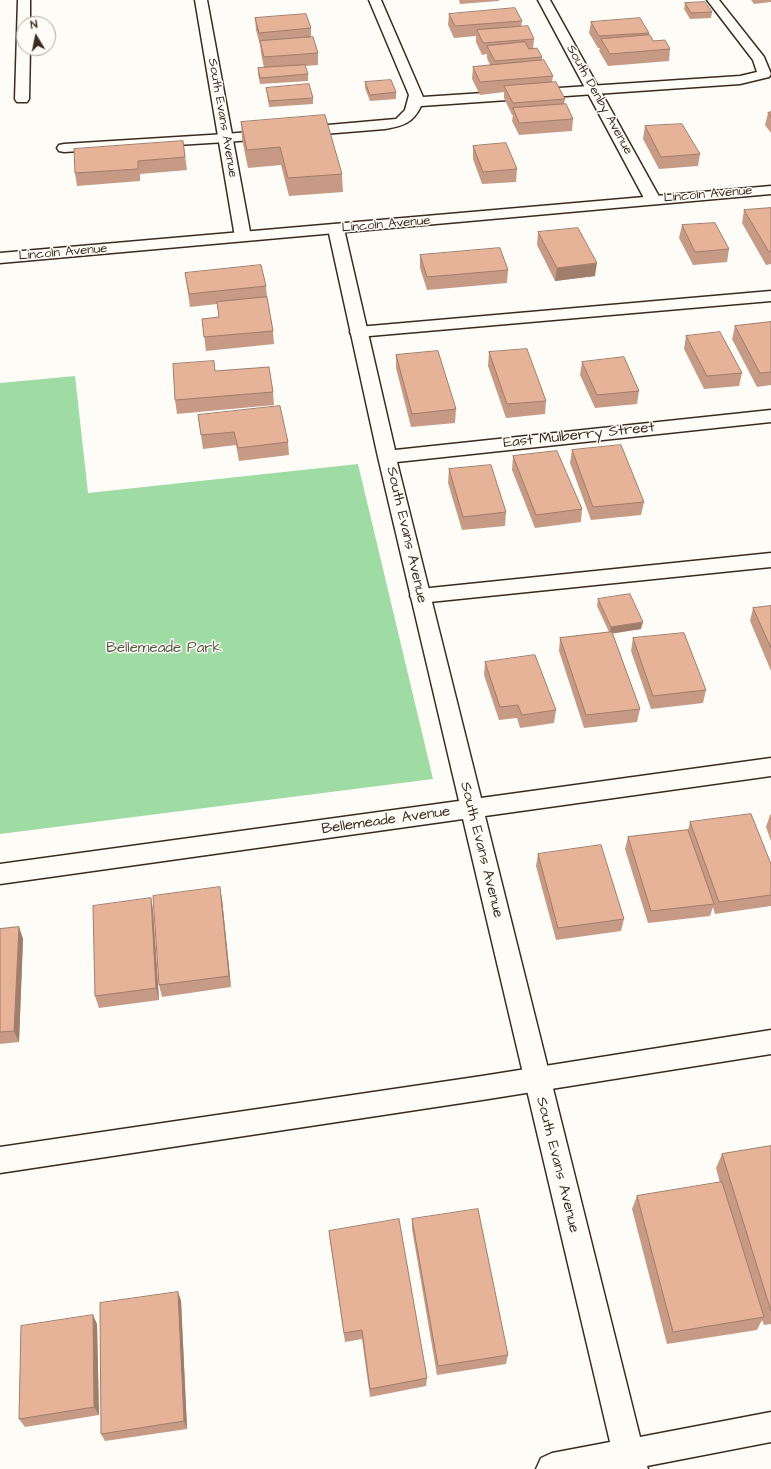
<!DOCTYPE html>
<html>
<head>
<meta charset="utf-8">
<style>
  body { margin:0 }
  #map { position:relative; width:771px; height:1469px; overflow:hidden; background:#fdfcf7; font-family:"Architects Daughter",sans-serif }
  canvas { display:block }
  .north { position:absolute; left:16px; top:16px; width:40px; height:40px; box-sizing:border-box; background:#fdfcf7; border:1px solid #afa8a0; border-radius:50%; rotate:350deg; font-size:11px; font-weight:700; line-height:16px; text-align:center; color:#3b2a1e }
  .north::after { content:''; display:block; margin:auto; width:14px; height:18px; background:#3b2a1e; clip-path:polygon(50% 0,100% 100%,50% 72%,0 100%) }
</style>
</head>
<body>
<div id="map">
<canvas width="771" height="1469"></canvas>
<div class="north">N</div>
</div>
<script>
const ctx = document.querySelector('canvas').getContext('2d');
ctx.lineJoin = 'round';
function fillPath(path, color) {
  ctx.fillStyle = color;
  ctx.fill(path, 'evenodd');
}
function strokePath(path, color, width, dash) {
  ctx.strokeStyle = color;
  ctx.lineWidth = width;
  ctx.lineCap = dash ? 'butt' : 'round';
  ctx.setLineDash(dash || []);
  ctx.stroke(path);
}
function label(font, color, halo, rows, align = 'center') {
  ctx.font = font + ' "Architects Daughter",sans-serif';
  ctx.lineWidth = 3;
  ctx.setLineDash([]);
  ctx.textBaseline = 'middle';
  ctx.strokeStyle = halo;
  ctx.fillStyle = color;
  for (const [text, x, y, turn = 0] of rows) {
    ctx.save();
    ctx.translate(x, y);
    ctx.rotate((+turn || 0) * Math.PI / 180);
    ctx.textAlign = isNaN(turn) ? turn : align;
    if (halo) ctx.strokeText(text, 0, 0);
    ctx.fillText(text, 0, 0);
    ctx.restore();
  }
}
const green = new Path2D(`
  M75,376L88,493L358,464L433,779L0,834V383Z`);
const service = new Path2D(`
  M18,0H30V24H24V48H30L29,99L27,102H17L15,99Z
  M369,0H381L423,97L740,76L757,72L753,60L707,0H719L764,57L771,74L769,77L740,84L421,106C413,123 403,126 385,129L226,142L64,152L59,151L57,148L59,145L64,144L226,134L396,119L405,110L409,95Z
  M771,291V301L358,337L352,336L350,332L352,328L358,327Z
  M771,553V567L420,603L413,601L410,596L413,591L420,589Z
  M771,1030V1054L482,1100L0,1173V1147L482,1076Z`);
const minor = new Path2D(`
  M195,0H207L251,237L249,240H237L235,237Z
  M538,0H550L661,200L658,203H648L645,200Z
  M336,224L341,226L344,229L395,450L771,410V422L397,462L481,798L771,758V776L485,816L640,1437L771,1412V1442L647,1466L648,1469H536L541,1458L552,1453L610,1442L463,819L0,884V864L459,801L378,457L328,229L331,226Z`);
const tertiary = new Path2D(`
  M771,186V194L0,263V253Z`);
const wall = new Path2D(`
  M459,0H499V1L460,4Z
  M751,0H771V2L754,4Z
  M685,3L712,12L711,18L690,19L684,9Z
  M449,14L522,21L521,27L534,39L533,49L542,57V60L553,76L552,82L565,99L564,104L573,119L572,131L519,135L512,121L513,115H512L504,98V92L480,95L472,79L473,67L490,65L487,58V54L482,55L476,42V36L454,38L448,25Z
  M255,18L311,28V37L318,53V65L305,66L308,74V81L260,84L258,74V68H264L261,53L260,45L256,30Z
  M591,22L649,33V35L653,41L670,49L669,61L608,66L599,51L600,48H598L589,33Z
  M365,82L396,92V99L370,101L365,88Z
  M266,88L313,98V104L269,107L267,94Z
  M771,112V133L765,125L768,113Z
  M241,122L342,174L343,192L289,196L281,165L248,168L242,139Z
  M645,126L700,154L698,166L659,169L643,139Z
  M183,141L187,170L140,174V181L77,186L75,173Z
  M473,146L517,169L516,182L482,184L473,159Z
  M771,208V264L766,265L742,223L744,210Z
  M682,225L729,249L727,262L693,265L679,238Z
  M538,232L595,276L555,281L537,245Z
  M420,255L508,270L507,283L427,290L420,268Z
  M185,273L266,286L267,297L273,331L274,344L206,351L202,319L219,317L217,304L190,307Z
  M771,322V385L757,387L732,339L735,326Z
  M686,336L742,373L739,386L704,389L684,349Z
  M489,352L546,401L545,414L506,418L488,366Z
  M396,355L456,409L455,423L411,427L396,368Z
  M582,362L639,391L637,404L595,408L580,375Z
  M215,371L273,392L274,405L177,414L175,400Z
  M198,415L288,442L289,455L239,461L236,445L203,449Z
  M572,450L644,502L641,515L591,520L570,463Z
  M513,456L582,509L581,522L535,528L512,470Z
  M449,469L506,512L505,526L462,530L448,483Z
  M598,599L641,629L612,633L640,709L637,722L584,728L559,651L560,638L609,632L597,606Z
  M771,606V671L750,621L753,608Z
  M633,638L706,690L703,703L651,709L631,651Z
  M485,662L556,710L554,723L520,728L517,718L499,720L484,675Z
  M771,814V841L766,827L770,815Z
  M690,822L771,864V906L715,914L713,907L710,916L648,923L625,849L628,837L688,830Z
  M538,854L624,919L621,931L556,940L536,866Z
  M151,898L153,910L159,1000L99,1008L95,996Z
  M222,899L231,987L162,997L159,985Z
  M19,927L23,939L19,1042L0,1044V929Z
  M771,1146V1324L764,1325L762,1320L757,1330L667,1344L632,1209L637,1196L720,1183L716,1168L722,1154Z
  M412,1219L508,1355L506,1364L437,1375L412,1229Z
  M329,1231L427,1378L426,1386L370,1397L362,1339L345,1342L330,1241Z
  M178,1292L181,1301L187,1429L105,1441L101,1434Z
  M97,1324L99,1415L25,1427L19,1419Z`);
const shadedWall = new Path2D(`
  M597,263L595,276L555,281L557,268Z
  M643,622L641,629L610,634L611,627Z
  M220,887L222,899L231,987L229,976Z
  M151,898L153,910L159,1000L156,988Z
  M19,927L23,939L19,1042L14,1031Z
  M178,1292L181,1301L187,1429L184,1421Z
  M93,1315L97,1324L99,1415L94,1407Z`);
const building = new Path2D(`
  M705,2L712,12L691,13L685,3Z
  M515,8L522,21L455,26L449,14Z
  M306,14L311,28L259,33L255,18Z
  M640,18L649,33L599,36L591,22Z
  M528,26L534,39L483,43L477,30Z
  M650,35L653,41L665,40L670,49L610,54L601,39Z
  M313,37L318,53L264,57L260,41Z
  M525,42L529,49L537,48L542,57L495,61L487,46Z
  M544,60L553,76L480,82L473,67Z
  M305,65L308,74L260,78L258,68Z
  M391,80L396,92L370,95L365,82Z
  M556,82L565,99L513,103L504,86Z
  M309,84L313,98L269,101L266,88Z
  M566,104L573,119L519,123L513,108Z
  M771,112V117L768,113Z
  M325,115L342,174L288,178L280,147L247,150L241,122Z
  M682,124L700,154L661,157L645,126Z
  M183,141L185,157L138,161V169L75,173L74,149Z
  M506,143L517,169L483,172L473,146Z
  M771,208V251L769,252L744,210Z
  M715,223L729,249L695,252L682,225Z
  M578,228L597,263L557,268L538,232Z
  M500,248L508,270L427,277L420,255Z
  M261,265L266,286L189,294L185,273Z
  M267,297L273,331L204,337L202,319L219,317L217,302Z
  M771,322V372L760,373L735,326Z
  M720,332L742,373L707,376L686,336Z
  M527,349L546,401L507,404L489,352Z
  M438,351L456,409L412,414L396,355Z
  M624,357L639,391L597,395L582,362Z
  M214,361L215,371L269,367L273,392L175,400L173,364Z
  M280,406L288,442L238,448L234,432L201,435L198,415Z
  M621,445L644,502L593,507L572,450Z
  M557,451L582,509L536,515L513,456Z
  M491,465L506,512L463,517L449,469Z
  M630,594L643,622L611,627L598,599Z
  M771,606V648L753,608Z
  M612,632L640,709L586,715L560,638Z
  M684,633L706,690L653,696L633,638Z
  M535,655L556,710L522,715L518,705L500,707L485,662Z
  M751,814L771,864V895L719,902L690,822Z
  M688,830L714,904L651,911L628,837Z
  M601,845L624,919L558,928L538,854Z
  M220,887L229,976L159,985L153,896Z
  M151,898L156,988L95,996L93,906Z
  M19,927L14,1031L0,1032V929Z
  M771,1146V1311L722,1154Z
  M722,1182L764,1317L673,1332L637,1196Z
  M478,1209L508,1355L438,1366L412,1219Z
  M399,1219L427,1378L370,1389L362,1330L344,1333L329,1231Z
  M178,1292L184,1421L101,1434L100,1303Z
  M93,1315L94,1407L19,1419L21,1326Z`);
const farStreetnames = [
  ["South Denby Avenue",599,100,61],
  ["South Evans Avenue",222,118,80],
  ["Lincoln Avenue",708,195,-5],
  ["Lincoln Avenue",386,225,-5],
  ["Lincoln Avenue",63,253,-5]
];
const streetNames = [
  ["East Mulberry Street",579,436,-6],
  ["South Evans Avenue",406,535,77],
  ["Bellemeade Avenue",386,821,-8],
  ["South Evans Avenue",481,850,76],
  ["South Evans Avenue",557,1165,76]
];
const parkNames = [
  ["Bellemeade Park",164,649]
];
fillPath(green, '#9edca4');
strokePath(service, '#3b2a1e', 3);
strokePath(minor, '#3b2a1e', 3);
strokePath(tertiary, '#3b2a1e', 3);
fillPath(service, '#fdfcf7');
fillPath(minor, '#fdfcf7');
fillPath(tertiary, '#fdfcf7');
fillPath(wall, '#c69a84');
fillPath(shadedWall, '#a17d6b');
fillPath(building, '#e6b399');
strokePath(building, '#a17d6b', 1);
label('13px', '#3b2a1e', '#fdfcf7', farStreetnames);
label('15px', '#3b2a1e', '#fdfcf7', streetNames);
label('15px', '#545640', '#fdfcf7', parkNames);
</script>
</body>
</html>
